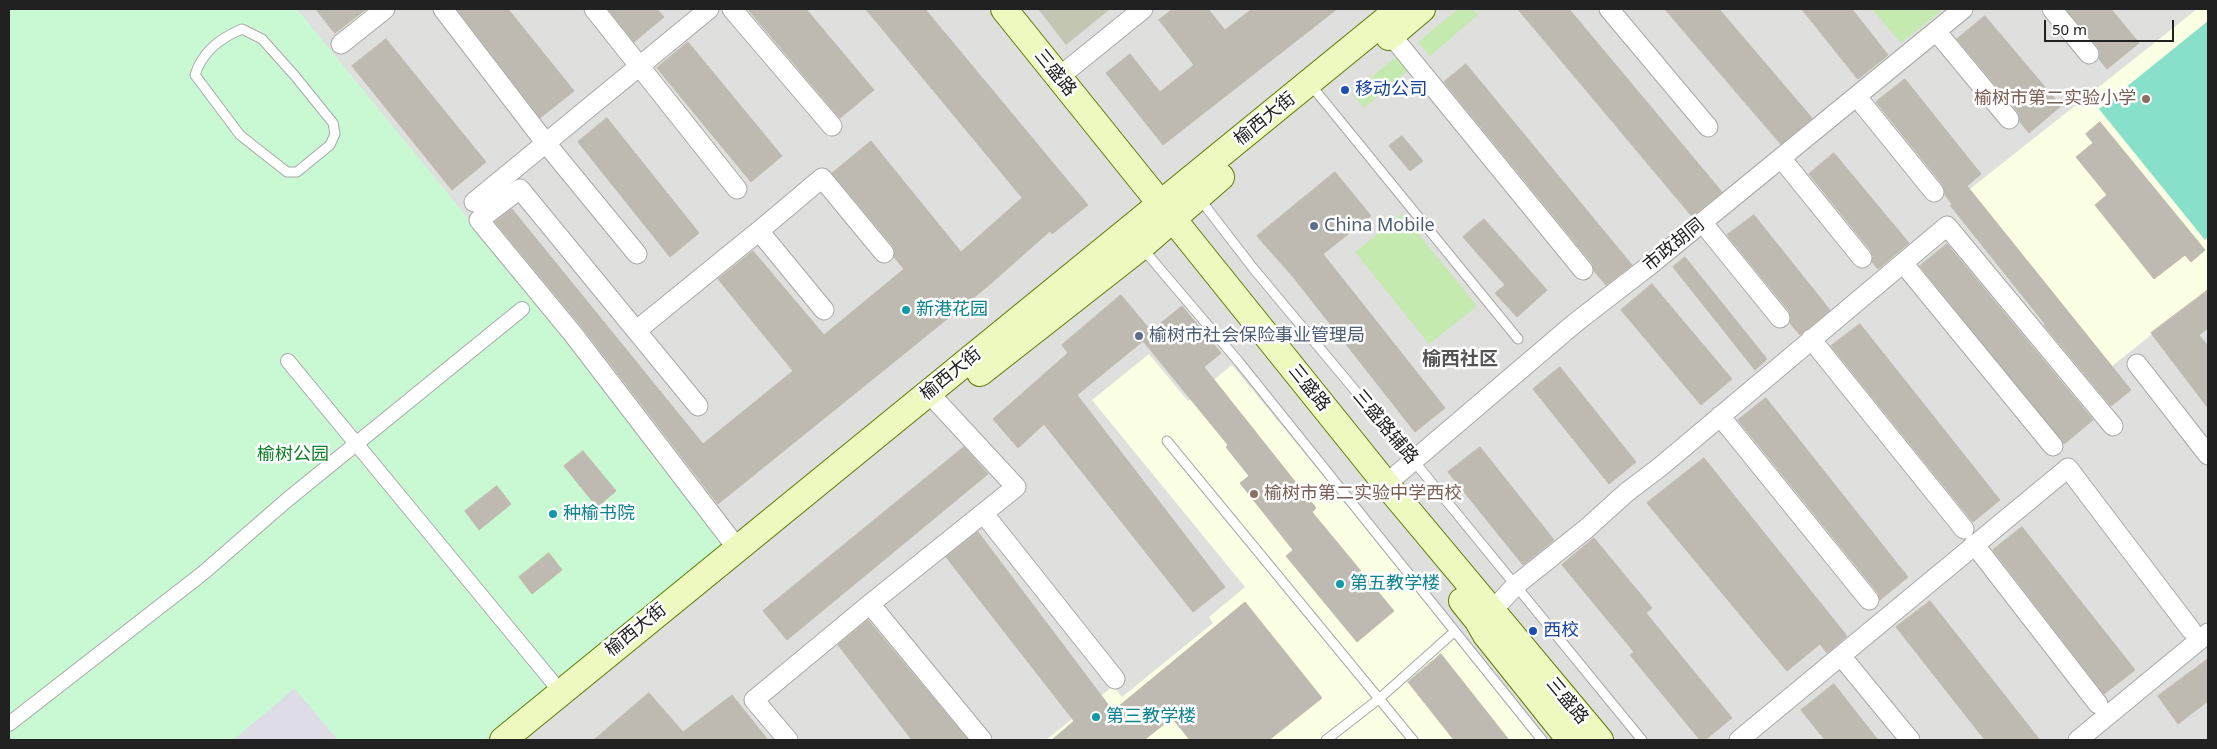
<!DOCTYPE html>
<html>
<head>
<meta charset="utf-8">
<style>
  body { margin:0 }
  #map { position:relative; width:2217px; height:749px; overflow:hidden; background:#f2f0e8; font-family:"Noto Sans",sans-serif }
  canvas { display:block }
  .frame { position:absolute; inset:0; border:10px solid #212121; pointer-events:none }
  .scale { position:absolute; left:2044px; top:20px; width:130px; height:22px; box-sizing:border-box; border:2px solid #212121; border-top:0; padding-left:6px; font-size:15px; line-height:18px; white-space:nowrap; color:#212121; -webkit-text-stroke:4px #fff; paint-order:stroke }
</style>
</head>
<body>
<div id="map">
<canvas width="2217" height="749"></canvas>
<div class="frame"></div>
<div class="scale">50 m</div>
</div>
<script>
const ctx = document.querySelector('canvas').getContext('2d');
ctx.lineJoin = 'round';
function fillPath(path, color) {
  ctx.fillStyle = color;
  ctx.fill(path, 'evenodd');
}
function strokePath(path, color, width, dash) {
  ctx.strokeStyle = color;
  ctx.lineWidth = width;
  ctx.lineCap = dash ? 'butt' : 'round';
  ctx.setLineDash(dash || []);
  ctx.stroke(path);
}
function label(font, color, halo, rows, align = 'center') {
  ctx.font = font + ' "Noto Sans","Noto Sans SC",sans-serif';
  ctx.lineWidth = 5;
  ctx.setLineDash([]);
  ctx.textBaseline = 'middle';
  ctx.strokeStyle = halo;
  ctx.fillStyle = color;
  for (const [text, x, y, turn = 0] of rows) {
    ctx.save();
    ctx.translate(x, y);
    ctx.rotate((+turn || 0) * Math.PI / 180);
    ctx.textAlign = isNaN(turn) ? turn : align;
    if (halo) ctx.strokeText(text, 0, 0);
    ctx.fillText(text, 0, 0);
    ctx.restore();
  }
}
const residential = new Path2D(`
  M9,9H2208V740H9Z`);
const education = new Path2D(`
  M2197,9H2208V290L2112,366L1970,189Z
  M1149,354L1188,401L1232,365L1540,740H1046L1113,686L1122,697L1213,623L1209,617L1245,587L1092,400Z`);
const construction = new Path2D(`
  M1038,9H1110L1066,45Z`);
const grass = new Path2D(`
  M1458,9H1473L1478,15L1430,56L1418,42Z
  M1872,9H1943L1901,43Z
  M1399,54L1411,68L1364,108L1352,94Z
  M1402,214L1477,306L1429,344L1355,252Z`);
const park = new Path2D(`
  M9,9H297L462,211L727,544L484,740H9Z`);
const pitch = new Path2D(`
  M2208,21V237L2205,240L2099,109Z`);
const plaza = new Path2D(`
  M294,688L338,740H233L281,700Z`);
const building = new Path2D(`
  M316,9H366L335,33Z
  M457,9H508L574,91L540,118Z
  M608,9H657L664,17L634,42Z
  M748,9H806L874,90L840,118Z
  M866,9H925L1088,205L1052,234L1050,231L988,286L718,504L582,327L495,222L512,209L703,444L793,371L718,279L753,251L824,335L904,269L894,257L893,246L832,173L871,141L961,252L1022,198Z
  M1173,9H1208L1225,30L1252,9H1337L1163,145L1106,73L1130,54L1160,92L1194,65L1159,20Z
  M1518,9H1569L1722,192L1692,216Z
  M1665,9H1719L1812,118L1781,144Z
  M1802,9H1852L1888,55L1858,79Z
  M2066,9H2111L2139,43L2107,69L2099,59L2100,53L2098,47Z
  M1985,16L2061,106L2029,133L2020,122L2018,112L1957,39Z
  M386,39L486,162L452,190L352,66Z
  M688,42L782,156L751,182L657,68Z
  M1466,64L1632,265L1606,285L1594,271L1592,263L1444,82Z
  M1905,79L1981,174L1967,186L2131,390L2111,406L2044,325L2045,324L1950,205L1952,204L1945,195L1943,185L1876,102Z
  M607,118L699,233L670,257L578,142Z
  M2100,122L2205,250L2191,262L2185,255L2154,279L2095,205L2107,195L2076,157L2093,143L2086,134Z
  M1402,136L1423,161L1410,171L1389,146Z
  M1834,153L1909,243L1878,269L1872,262L1873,257L1871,251L1809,174Z
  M1335,172L1371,216L1323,254L1445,408L1415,432L1294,278L1257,236Z
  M1754,215L1830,310L1800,335L1790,323L1791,317L1789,311L1727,235Z
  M1484,219L1547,290L1517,317L1495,293L1505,285L1463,237Z
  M1947,244L2093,420L2064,444L1920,266Z
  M1685,257L1767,359L1755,370L1673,267Z
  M1652,284L1732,379L1701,405L1621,310Z
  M2208,290V328L2199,335L2208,346V408L2151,333Z
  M1121,295L1151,331L1182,306L1221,353L1204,367L1316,508L1312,512L1394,611L1357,642L1286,556L1293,550L1240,483L1249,476L1226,447L1228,445L1143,341L1077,395L1225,587L1193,612L1044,424L1018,448L993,419L1068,353L1062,345Z
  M1860,324L2000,500L1973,522L1831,346Z
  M1560,367L1636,462L1609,484L1533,389Z
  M1766,398L1908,577L1880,600L1878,593L1738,420Z
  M964,447L988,474L787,640L763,611Z
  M1480,447L1554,540L1523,565L1448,472Z
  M583,451L616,491L597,507L564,466Z
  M1704,458L1847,636L1827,653L1820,644L1787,671L1647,503Z
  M497,486L511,504L479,530L465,511Z
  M2022,527L2135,670L2104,694L1993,550Z
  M978,532L1113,711L1245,602L1322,698L1269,740H1190L1172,718L1144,740H1052L1074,721L946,557Z
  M1594,538L1652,608L1646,613L1732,718L1705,740H1700L1630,655L1634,652L1562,565Z
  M549,553L562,570L532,594L519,577Z
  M1930,601L2040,740H1985L1896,627Z
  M868,620L968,740H912L838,645Z
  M1441,654L1509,740H1454L1408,682Z
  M2208,659V701L2178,724L2158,696Z
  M1834,684L1878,740H1825L1801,710Z
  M649,693L683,732L732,695L768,740H594Z`);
const service = new Path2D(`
  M242,29L262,39L295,76L333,123L335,134L330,145L297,172H287L240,135L195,75C202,52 220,38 242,29Z
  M1310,84L1518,339
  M1199,198L1253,268L1413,460L1642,740
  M1143,249L1239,362L1542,740
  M1167,441L1413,740
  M1326,740L1380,698L1454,632`);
const pedestrian = new Path2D(`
  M288,361L560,691
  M9,724L203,573L287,500L522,309`);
const minor = new Path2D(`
  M443,9L545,142L637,254
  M594,9L737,189
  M732,9L832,126
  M1609,9L1708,127
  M2052,9L2089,54
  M1936,31L2009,119
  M1391,35L1583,270
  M341,44L385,9
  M1059,77L1143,9
  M1857,97L1934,192
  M1781,158L1862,258
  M474,202L709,9
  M1702,222L1780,318
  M759,231L822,178L884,253
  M1903,263L2053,446
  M637,330L759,231L824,310
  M1811,339L1964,529
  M2137,364L2208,455
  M698,406L520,189L479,220L573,334L737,548
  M1720,416L1869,600
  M1386,484L1575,323L1650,265L1963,9
  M984,514L1115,679
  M1974,544L2098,704
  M870,604L982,740
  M1492,611L1516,585L1586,529L1627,492L1660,467L1947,226L2113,426
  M1841,656L1910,740
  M788,740L754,700L870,604L1016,487L929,393
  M1739,740L2068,468L2191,630
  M2078,740L2208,633`);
const secondary = new Path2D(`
  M1004,9L1386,484L1600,740
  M1389,37L1422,9
  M980,373L1142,246L1221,177
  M1462,601L1478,621L1486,635L1570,740
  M503,740L1399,9`);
const markers = [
  [1345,90,5,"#1a4fb4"],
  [2146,99,5,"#8d6e63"],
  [1314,226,5,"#5c6f8a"],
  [906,310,5,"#0f9aa8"],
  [1139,336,5,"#5c6f8a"],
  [1254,494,5,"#8d6e63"],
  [553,514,5,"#0f9aa8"],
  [1340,584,5,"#0f9aa8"],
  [1533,631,5,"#1a4fb4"],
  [1096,717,5,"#0f9aa8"]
];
const streetNames = [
  ["三盛路",1055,73,51],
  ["榆西大街",1265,119,-39],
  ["市政胡同",1674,245,-39],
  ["榆西大街",951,374,-39],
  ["三盛路",1309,388,51],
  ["三盛路辅路",1385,427,50],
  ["榆西大街",636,630,-39],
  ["三盛路",1567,701,50]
];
const transitNames = [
  ["移动公司",1355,90],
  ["西校",1543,631]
];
const educationNames = [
  ["榆树市第二实验小学",2136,99],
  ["榆树市第二实验中学西校",1264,494,"left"]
];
const serviceNames = [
  ["China Mobile",1324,226],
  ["榆树市社会保险事业管理局",1149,336]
];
const cultureNames = [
  ["新港花园",916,310],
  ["种榆书院",563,514],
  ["第五教学楼",1350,584],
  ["第三教学楼",1106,717]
];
const parkNames = [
  ["榆树公园",293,455]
];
const neighbourhoodNames = [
  ["榆西社区",1460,360]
];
fillPath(residential, '#dfdfde');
fillPath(education, '#fbffe4');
fillPath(construction, '#c4c6b4');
fillPath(grass, '#c4eab0');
fillPath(park, '#c8f9d3');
fillPath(pitch, '#88dfca');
fillPath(plaza, '#dedde7');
fillPath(building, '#beb9b1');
strokePath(building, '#c3b9ab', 1);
strokePath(service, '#a8a8a8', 11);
strokePath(pedestrian, '#a8a8a8', 16);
strokePath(minor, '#a8a8a8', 21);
strokePath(secondary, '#5e7b06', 28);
strokePath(service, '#fff', 9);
strokePath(pedestrian, '#fff', 14);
strokePath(minor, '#fff', 19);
strokePath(secondary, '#eef9bf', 26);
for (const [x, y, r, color] of markers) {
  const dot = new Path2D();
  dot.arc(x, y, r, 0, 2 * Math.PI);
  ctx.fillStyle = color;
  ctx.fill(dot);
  strokePath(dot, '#fff', 2);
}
label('18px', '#212121', '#fff', streetNames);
label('18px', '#164399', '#fff', transitNames, 'left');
label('18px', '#785e54', '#fff', educationNames, 'right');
label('18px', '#4e5e75', '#fff', serviceNames, 'left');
label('18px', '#0d838f', '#fff', cultureNames, 'left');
label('18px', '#0d8227', '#fff', parkNames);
label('bold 19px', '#545454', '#fff', neighbourhoodNames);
</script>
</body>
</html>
